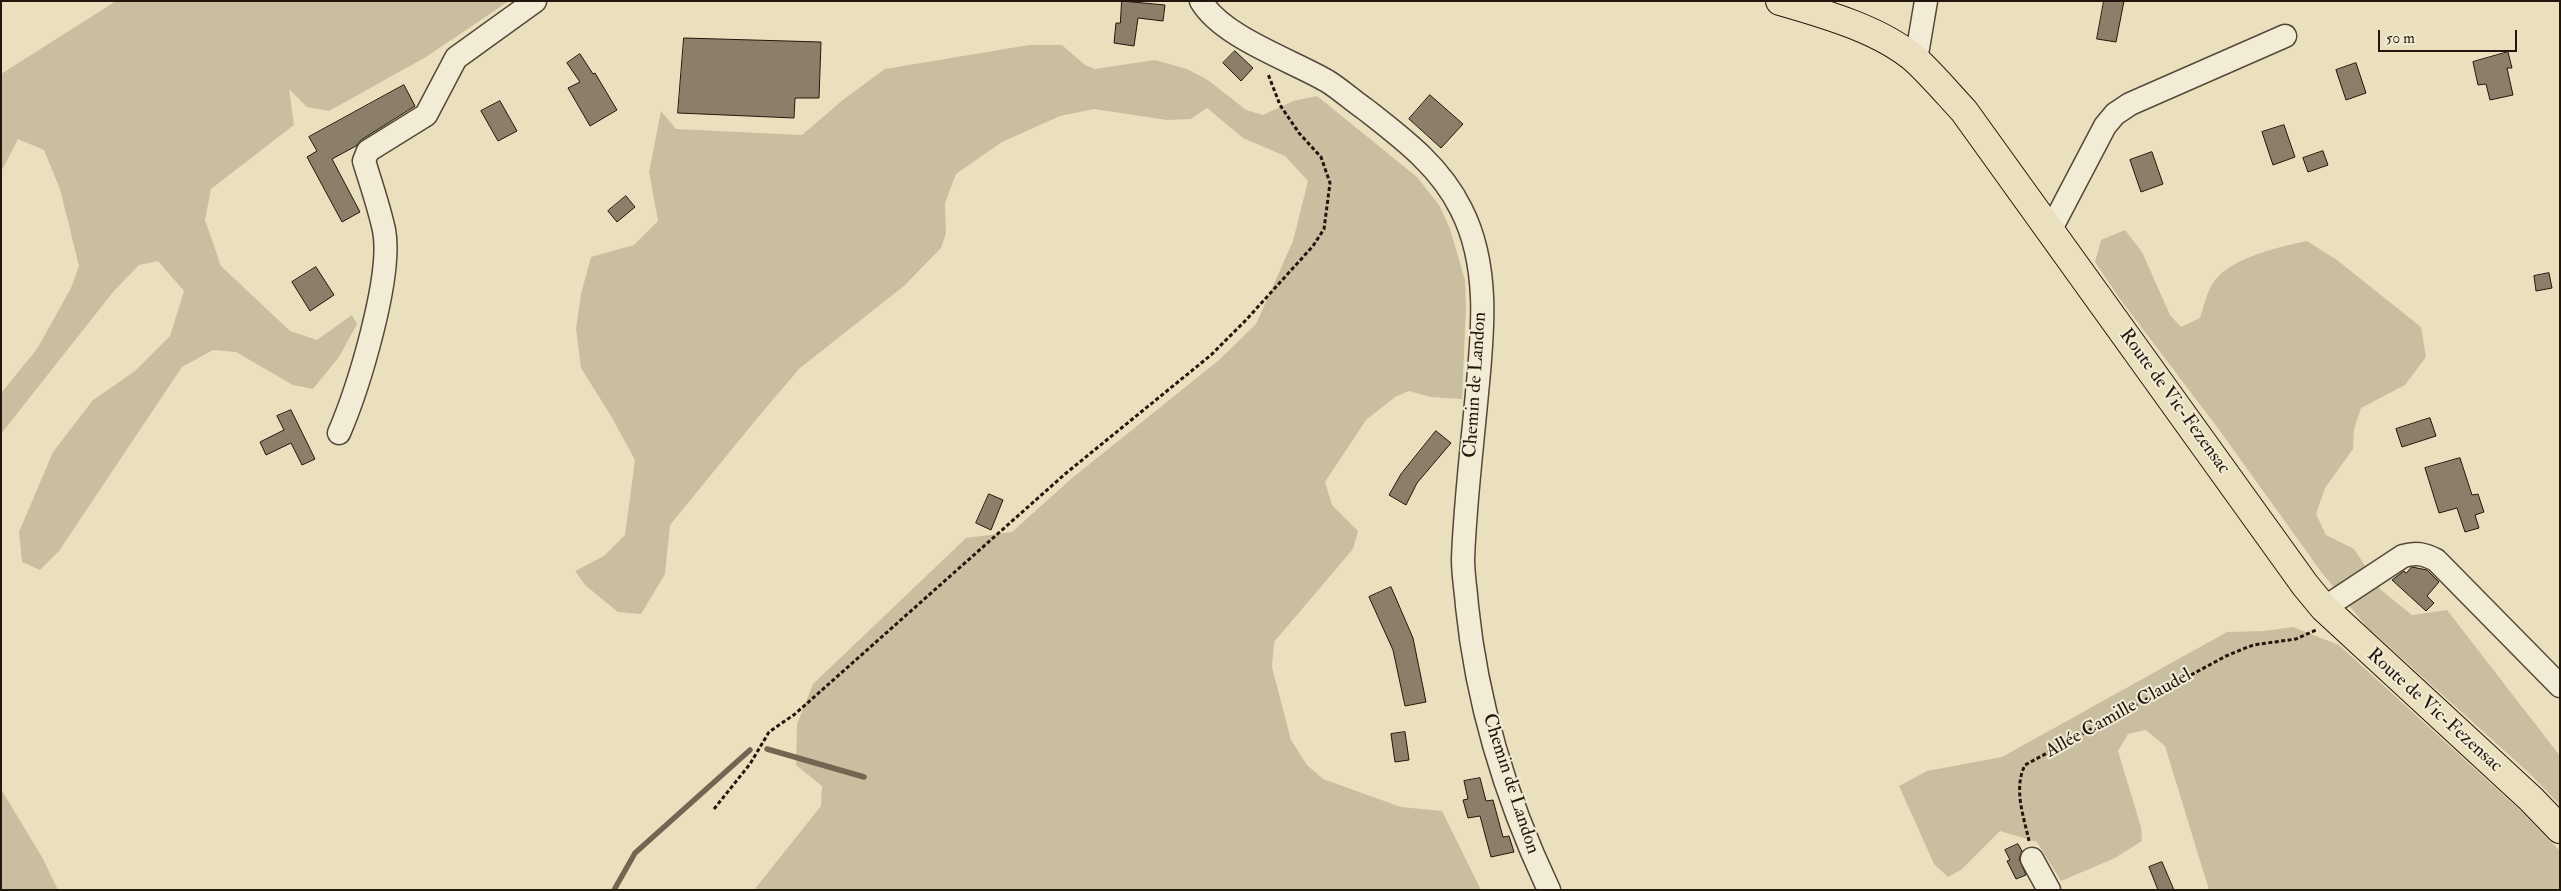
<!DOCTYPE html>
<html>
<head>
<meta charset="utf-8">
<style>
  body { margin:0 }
  #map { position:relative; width:2561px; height:891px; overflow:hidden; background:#ebe0be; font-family:"IM FELL Double Pica",serif }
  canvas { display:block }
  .frame { position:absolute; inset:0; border:2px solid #23160d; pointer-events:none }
  .scale { position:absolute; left:2378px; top:30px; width:139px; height:22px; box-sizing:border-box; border:2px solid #23160d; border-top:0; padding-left:6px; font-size:15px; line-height:18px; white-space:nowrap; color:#23160d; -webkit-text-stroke:4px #f2ebd5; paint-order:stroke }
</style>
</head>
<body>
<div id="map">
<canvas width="2561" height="891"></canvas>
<div class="frame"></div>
<div class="scale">50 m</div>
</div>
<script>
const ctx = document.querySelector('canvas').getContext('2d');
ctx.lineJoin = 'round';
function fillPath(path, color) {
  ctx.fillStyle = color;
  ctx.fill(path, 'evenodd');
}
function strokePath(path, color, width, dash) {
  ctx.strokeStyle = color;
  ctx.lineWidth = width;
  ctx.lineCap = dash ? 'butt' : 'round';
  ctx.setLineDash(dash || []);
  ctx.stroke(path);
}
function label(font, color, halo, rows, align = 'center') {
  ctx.font = font + ' "IM FELL Double Pica",serif';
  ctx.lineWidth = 4;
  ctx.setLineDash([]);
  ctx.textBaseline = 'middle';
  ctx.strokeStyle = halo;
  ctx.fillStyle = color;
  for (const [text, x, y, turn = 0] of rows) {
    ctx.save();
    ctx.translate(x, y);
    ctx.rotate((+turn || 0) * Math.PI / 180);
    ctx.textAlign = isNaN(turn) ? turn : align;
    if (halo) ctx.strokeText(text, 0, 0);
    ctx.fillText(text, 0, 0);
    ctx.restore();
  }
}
const green = new Path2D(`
  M116,1H509L426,57L329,111L307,107L289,89L294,125L211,189L205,220L221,266L290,331L317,340L352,315L357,324L339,357L313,389L293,385L236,352L213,350L182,367L59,551L40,570L22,562L19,532L53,452L93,400L135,371L170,336L184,291L158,261L139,265L113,292L1,434V393L37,349L71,288L79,266L60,189L44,150L18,139L1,172V74Z
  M1029,45H1062L1085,65L1095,69L1155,60L1187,69L1208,80L1246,110L1263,115L1293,101L1317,96L1417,177L1439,205L1450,229L1465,280L1466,308L1462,399L1431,397L1409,391L1395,397L1366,420L1325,482L1332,505L1358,531L1353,549L1274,642L1272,667L1291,740L1307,765L1323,779L1401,807L1442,811L1481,890H754L821,806L822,786L796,765L797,724L813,684L966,538L1012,532L1071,479L1219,360L1256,324L1293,241L1308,181L1285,156L1243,138L1207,108L1191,119L1167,120L1094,109L1060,116L1002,142L956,174L945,203L946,233L941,248L904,286L800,368L759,416L670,525L665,574L641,614L618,612L585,585L575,571L604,556L625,535L635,460L611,416L581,368L576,329L581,294L591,257L634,245L658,221L649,172L661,111L676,129L802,135L844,99L885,69Z
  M2125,230L2142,252L2170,315L2181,327L2200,318C2203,308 2206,297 2210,288C2225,258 2276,248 2307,241L2337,260L2421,327L2426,357L2405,385L2361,408L2354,429L2353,449L2325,488L2316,514L2326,535L2354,549L2381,590L2412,615L2447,610L2560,756V805L2529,773L2366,626L2322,573L2220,431L2120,299L2095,262L2101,240Z
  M2293,627L2339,645L2522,812L2560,851V890H2209L2165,746L2146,730L2128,734L2118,751L2141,827L2142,841L2115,858L2061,881L2037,842L2000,831L1961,870L1948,877L1934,864L1899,786L1927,771L2002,757L2227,632L2264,631Z
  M1,789L42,857L58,890H1Z`);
const stream = new Path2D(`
  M767,749L864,777
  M614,890L635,853L750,750`);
const building = new Path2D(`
  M1122,1L1165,5L1163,21L1138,18L1134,46L1114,43L1116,23H1120Z
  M2104,1H2124L2116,42L2097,39Z
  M684,38L821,42L819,98H795L794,118L678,113Z
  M1235,51L1253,68L1241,81L1223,63Z
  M2508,52L2512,68H2507L2513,95L2490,100L2486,84L2478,85L2473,62Z
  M580,54L593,74L595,73L617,110L590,126L568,88L580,82L567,63Z
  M2356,63L2366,93L2346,100L2336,70Z
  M404,85L415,106L361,140L356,146L332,159L360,212L342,222L307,157L317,151L309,137Z
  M1430,95L1463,124L1441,148L1409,119Z
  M500,101L517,131L498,141L481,111Z
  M2284,125L2295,157L2273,165L2262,132Z
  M2323,151L2328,165L2308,172L2303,158Z
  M2152,152L2163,184L2141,192L2130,160Z
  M626,196L635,207L617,222L608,211Z
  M316,267L334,295L310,311L292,282Z
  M2549,273L2552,288L2536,291L2534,276Z
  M291,410L315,459L302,465L291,443L266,455L260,442L284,430L277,416Z
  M2430,418L2436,436L2402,447L2396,429Z
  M1436,431L1451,443L1417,483L1406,505L1389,495L1401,474Z
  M2460,458L2472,495L2478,494L2484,512L2475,515L2479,528L2465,532L2457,508L2439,513L2425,468Z
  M989,494L1003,500L991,530L976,523Z
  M2412,567L2427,570L2439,582L2427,596L2434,603L2426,611L2392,580L2404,571L2406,573Z
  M1391,587L1413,638L1426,702L1405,706L1393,650L1369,597Z
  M1405,732L1409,760L1395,762L1391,734Z
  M1480,778L1486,801L1493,800L1503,837L1509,836L1514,852L1491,857L1480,816L1468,818L1463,800L1468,799L1464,781Z
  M2018,844L2022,851L2019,859L2026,875L2016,879L2007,861L2010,860L2005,850Z
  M2162,862L2174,890H2158L2149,867Z`);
const path = new Path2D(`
  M714,809L750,764L769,732L795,714L1065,474L1211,355L1246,320L1313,246L1324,229L1330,183L1321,157L1299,133L1280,105L1268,74
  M2029,841C2024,817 2013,789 2025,765L2226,656L2253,645L2296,639L2316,630`);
const minor = new Path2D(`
  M1201,1C1222,37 1291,60 1327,81C1340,89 1352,100 1365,109C1402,138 1440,166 1461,209C1490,265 1483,333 1477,393C1472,448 1465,504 1463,559C1463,575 1466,591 1467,606C1477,704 1507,801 1549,890
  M1916,60L1926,1
  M2051,229L2105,126L2115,114L2130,104L2285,36
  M339,433C358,389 393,276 384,230C379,207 371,184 364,161L368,151L426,115L456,58L535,1
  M2324,608L2403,556C2416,552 2424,554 2436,560L2560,686
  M2032,859L2049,890`);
const major = new Path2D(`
  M1780,1C1825,14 1882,30 1917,61C1934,77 1949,95 1964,111L2305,585L2324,608L2531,799L2560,829`);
const streetNames = [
  ["Chemin de Landon",1476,385,-86],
  ["Route de Vic-Fezensac",2174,402,54],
  ["Route de Vic-Fezensac",2434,711,42],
  ["Allée Camille Claudel",2119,714,-29],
  ["Chemin de Landon",1510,784,72]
];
fillPath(green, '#c9bea0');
strokePath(stream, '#726653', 5.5);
fillPath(building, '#8b7f69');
strokePath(building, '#23160d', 1);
strokePath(minor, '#554839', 25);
strokePath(major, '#23160d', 30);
strokePath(path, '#23160d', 3, [4, 2.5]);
strokePath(minor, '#f2ebd5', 22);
strokePath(major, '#ebe0be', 28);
label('19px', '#23160d', '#f2ebd5', streetNames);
</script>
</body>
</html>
